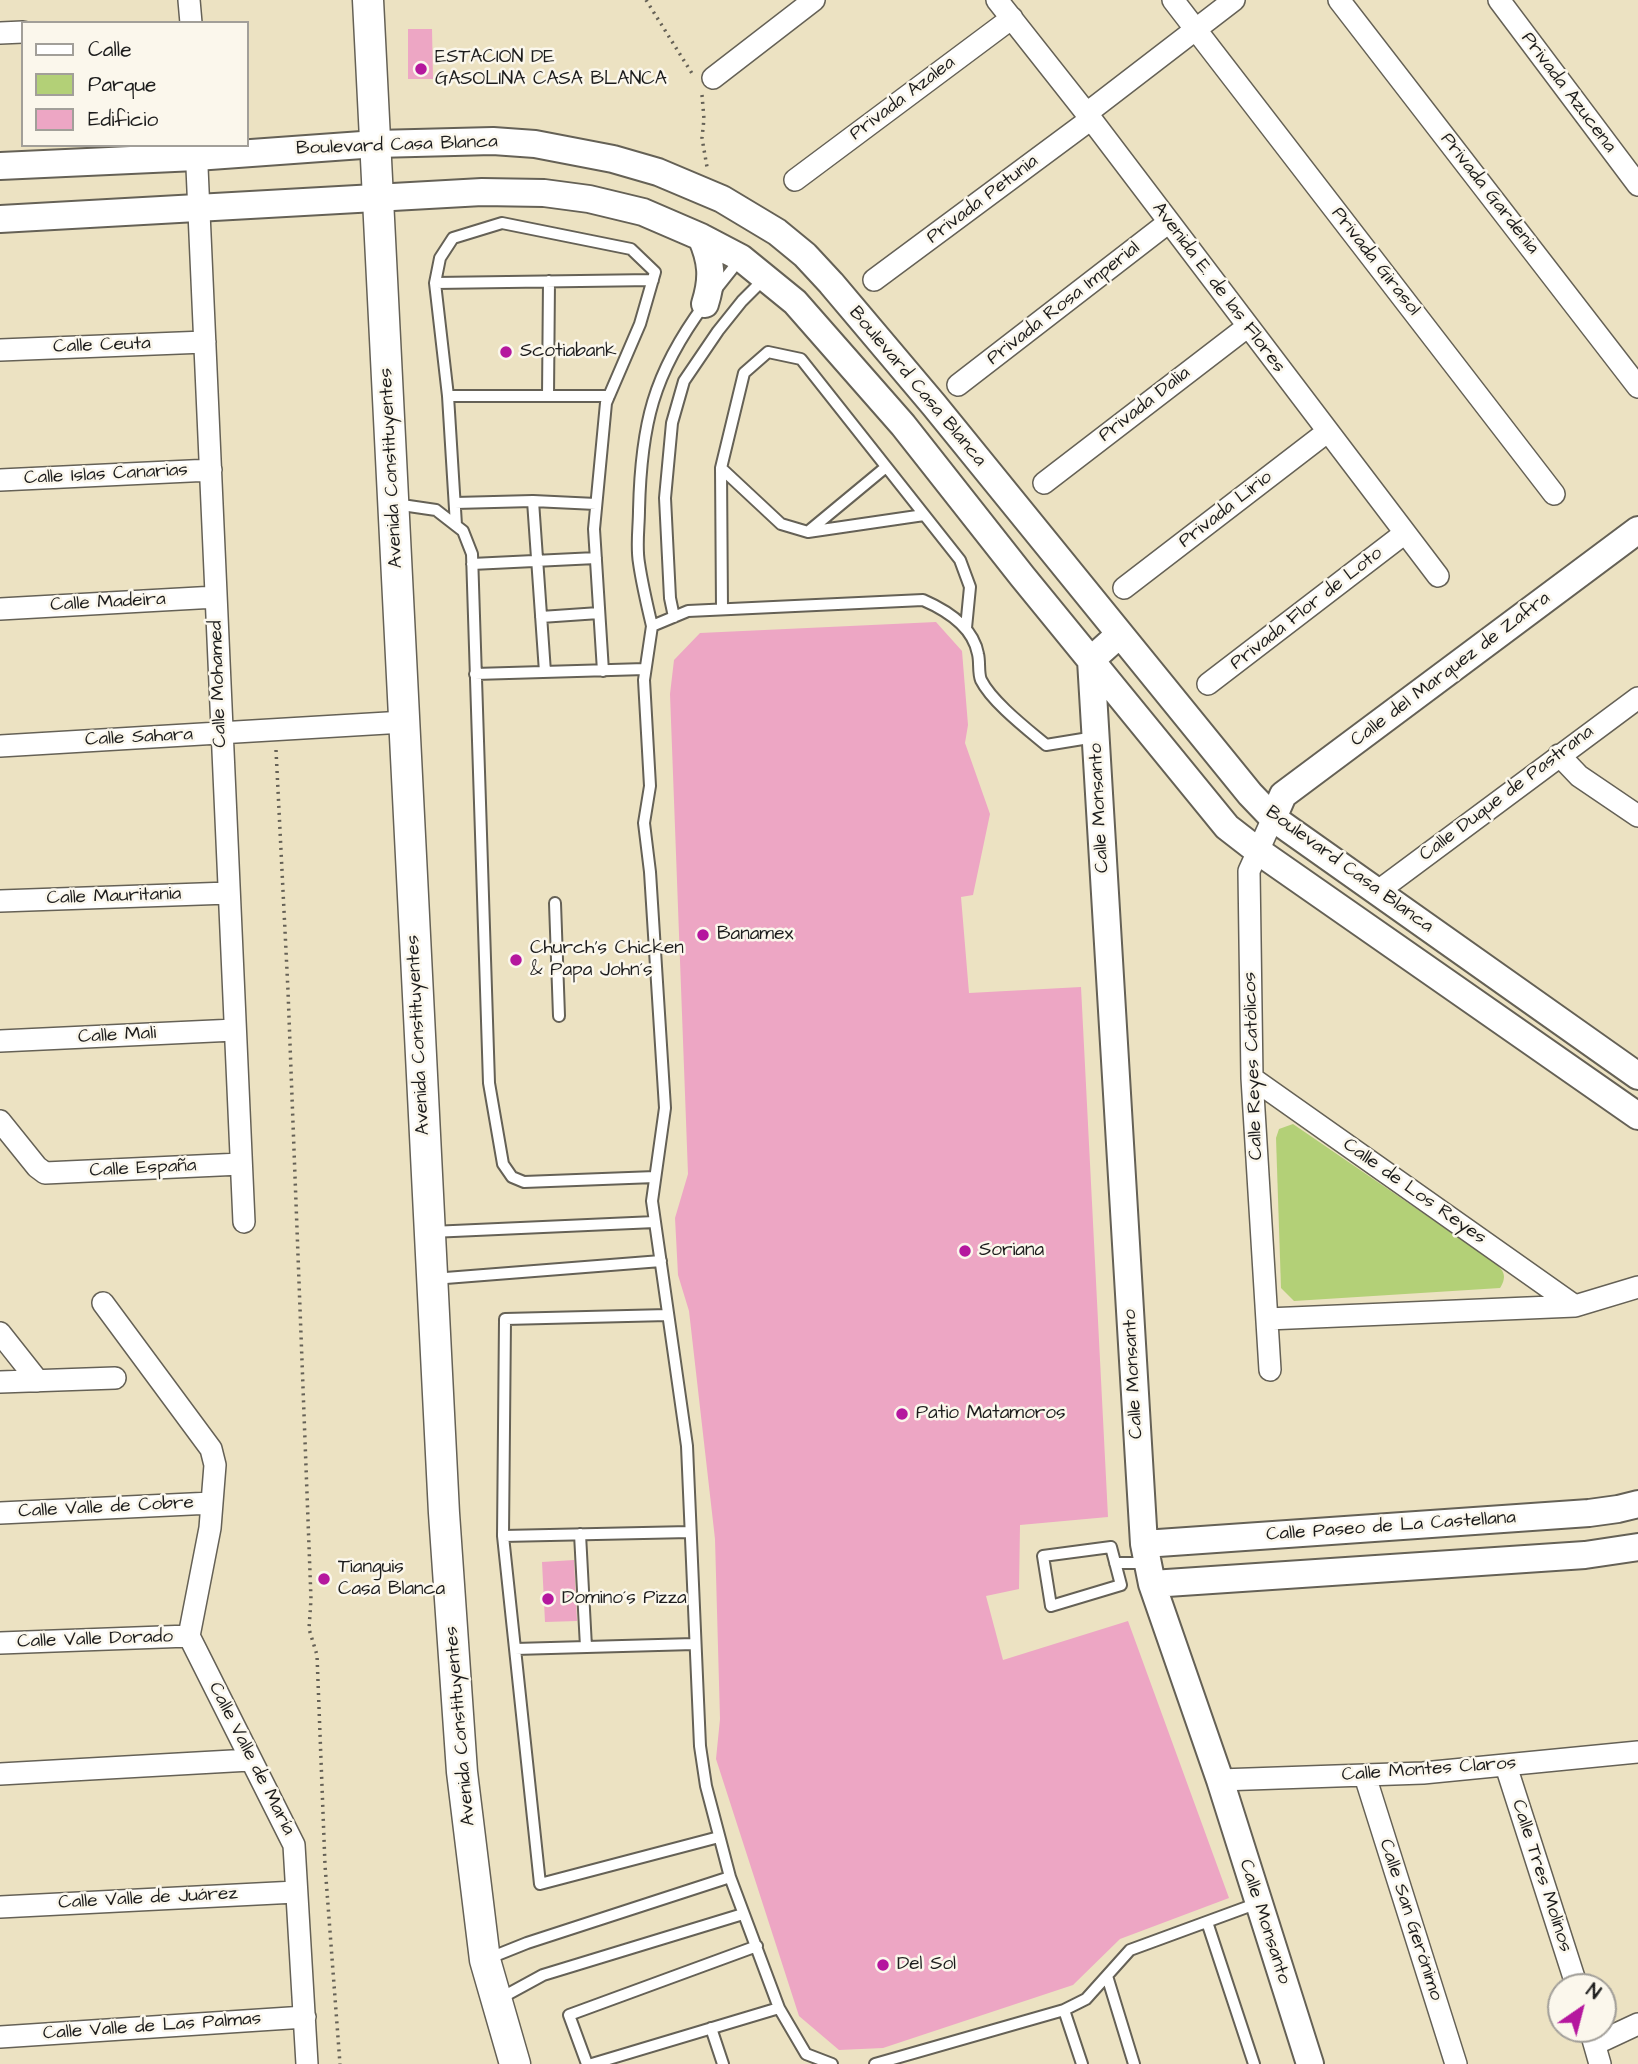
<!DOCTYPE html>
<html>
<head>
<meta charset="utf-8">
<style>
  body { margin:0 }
  #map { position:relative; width:1638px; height:2064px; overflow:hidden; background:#ece2c2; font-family:"Architects Daughter",sans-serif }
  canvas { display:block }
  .legend { position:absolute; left:21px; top:21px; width:228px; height:126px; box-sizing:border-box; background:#fbf7ec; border:2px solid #a29f99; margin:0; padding:9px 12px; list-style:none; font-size:21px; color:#1c1c1c }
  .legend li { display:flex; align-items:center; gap:14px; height:35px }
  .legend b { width:35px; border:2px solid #a29f99 }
  .north { position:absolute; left:1547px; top:1973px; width:70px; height:70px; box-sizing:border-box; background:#fbf7ec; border:2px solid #a29f99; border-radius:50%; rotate:35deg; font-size:19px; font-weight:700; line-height:28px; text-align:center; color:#1c1c1c }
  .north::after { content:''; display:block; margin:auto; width:24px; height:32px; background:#b5179e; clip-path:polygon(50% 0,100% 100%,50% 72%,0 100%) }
</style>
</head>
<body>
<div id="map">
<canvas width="1638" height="2064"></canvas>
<ul class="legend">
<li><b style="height:9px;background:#fff"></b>Calle</li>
<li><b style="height:19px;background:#b3d077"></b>Parque</li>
<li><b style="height:19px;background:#eda6c4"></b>Edificio</li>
</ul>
<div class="north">N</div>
</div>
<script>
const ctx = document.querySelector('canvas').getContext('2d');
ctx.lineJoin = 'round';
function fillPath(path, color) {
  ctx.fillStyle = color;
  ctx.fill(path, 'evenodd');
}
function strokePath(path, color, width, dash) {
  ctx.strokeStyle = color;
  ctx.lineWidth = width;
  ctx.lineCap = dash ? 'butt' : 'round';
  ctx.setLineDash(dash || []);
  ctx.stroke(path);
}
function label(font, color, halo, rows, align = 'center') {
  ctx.font = font + ' "Architects Daughter",sans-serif';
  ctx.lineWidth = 5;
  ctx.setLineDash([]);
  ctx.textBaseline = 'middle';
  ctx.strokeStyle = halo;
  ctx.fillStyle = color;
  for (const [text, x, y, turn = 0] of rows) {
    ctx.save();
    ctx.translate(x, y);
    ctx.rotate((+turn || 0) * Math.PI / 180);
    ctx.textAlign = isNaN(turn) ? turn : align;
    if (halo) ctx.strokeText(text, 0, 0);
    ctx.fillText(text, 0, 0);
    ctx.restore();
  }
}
const green = new Path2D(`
  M1293,1124L1493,1261C1503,1270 1508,1275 1500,1288L1294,1301L1281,1288L1276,1138L1279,1129Z`);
const building = new Path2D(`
  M408,29H432L433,79H408Z
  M936,622L962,651L968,725L965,743L990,814L973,895L961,897L969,993L1081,987L1108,1517L1020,1525L1019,1589L986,1596L1003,1660L1128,1621L1229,1898L1120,1939L1073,1985L883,2048L839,2050L799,2016L716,1759L720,1719L715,1539L689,1311L678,1275L675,1218L688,1174L670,694L674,660L700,633Z
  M574,1560L577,1621L545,1622L542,1562Z`);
const path = new Path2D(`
  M646,0L693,75
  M702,95L704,119L702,138L707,167
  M276,750L288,991L311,1599L309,1629L317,1655L325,1865L340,2064`);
const service = new Path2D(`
  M435,283L653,280
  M714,292L741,258
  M448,396H609
  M548,396L549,281
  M721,468L781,524L808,532L924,515
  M533,501L596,504
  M455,503L533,501L545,672
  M395,504L436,510L463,531L472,554L489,1083L503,1164L512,1177L524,1182L655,1177
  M456,525L448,396L435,283L440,258L453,238L502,223L631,249L655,272L640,324L606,403L594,529L603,671
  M810,530L886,467
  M472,564L596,558
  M722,609L721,468L744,373L768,352L801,359L960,560L970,587L966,628
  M541,617L599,613
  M674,617L670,598L665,498L672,423L684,381L718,331L742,301L764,279
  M652,626C647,605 642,584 639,563C636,546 639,527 639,510C641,425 653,374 704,305
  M475,674L645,669
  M555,903L559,1016
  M431,1232L655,1222
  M433,1279L661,1261
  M668,1315L505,1319L503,1536L540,1884L719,1837
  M580,1534L586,1647
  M503,1536L690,1532
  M1111,1547L1121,1585L1051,1606L1043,1556Z
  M1115,1563H1147
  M515,1649L694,1644
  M1207,1922L1254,2064
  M487,1959L527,1943L730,1877
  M1107,1976L1134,2064
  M499,1999L543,1975L743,1914
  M1064,2010L1082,2064
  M711,2028L723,2064
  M587,2064L569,2015L757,1946
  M592,2064L779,2008
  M832,2064L806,2054L779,2008L730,1877L706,1786L700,1746L687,1446L652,1201L665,1108L650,872L644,823L650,786L644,680L652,626L688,611L923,600C946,610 973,626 978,654C980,662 978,673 981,680C992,702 1027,729 1046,745L1095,737
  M875,2064L1064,2010L1086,1999L1130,1950L1258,1903`);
const minor = new Path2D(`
  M189,0L191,23
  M997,0L1091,119L1438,576
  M1173,0L1554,494
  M1339,0L1638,387
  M1499,0L1638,185
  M0,33L23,32
  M713,78L814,0
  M1087,113L1234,0
  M196,145L244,1222
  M795,180L1012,18
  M874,280L1091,119
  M0,350L205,342
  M958,385L1169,222
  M0,480L211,470
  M1044,483L1247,327
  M1124,588L1327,432
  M0,609L216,597
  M1208,684L1405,533
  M0,746L404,722
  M1559,755L1579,776L1638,816
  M1377,892L1638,698
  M0,901L229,893
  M0,1041L235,1030
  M1252,1078L1575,1306
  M0,1121L37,1167L45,1173L241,1164
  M103,1303L211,1449L215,1465L210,1528L189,1636L294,1845L307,2064
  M1267,1319L1575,1306L1638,1287
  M0,1333L38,1381
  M1270,1370L1252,1078L1249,871L1273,818
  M0,1382L115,1378
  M0,1513L212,1503
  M0,1643L189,1636
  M1506,1766L1577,1987
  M0,1774L250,1760
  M1365,1776L1456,2064
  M1220,1780L1423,1773L1638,1752
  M0,1907L296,1892
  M1590,2029L1600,2064
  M0,2037L305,2017
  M1595,2044L1638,2024`);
const tertiary = new Path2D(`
  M0,166L196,157L376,144L493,141L535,144L613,159L658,172L722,199L777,232L805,255L831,283L934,405L1250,794L1273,818L1638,1076
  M0,219L482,192L544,193L589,199L643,212L701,237L741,258L795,302L903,425L1022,576L1227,827L1258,851L1638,1116
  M701,237C712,261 713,279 705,304
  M1120,634L1091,660L1144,1544L1152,1584L1220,1780L1310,2064
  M1273,818L1283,795L1638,530
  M1144,1544L1589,1513L1618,1509L1638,1504
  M1152,1584L1585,1555L1638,1547`);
const secondary = new Path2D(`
  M368,0L444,1513L462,1772L485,1960L515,2064`);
const markers = [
  [421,69,7,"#b5179e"],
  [506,352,7,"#b5179e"],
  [703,935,7,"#b5179e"],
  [516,960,7,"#b5179e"],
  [965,1251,7,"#b5179e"],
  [902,1414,7,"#b5179e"],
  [324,1579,7,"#b5179e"],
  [548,1599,7,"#b5179e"],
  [883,1965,7,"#b5179e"]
];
const poiNames = [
  ["ESTACION DE",435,58],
  ["GASOLINA CASA BLANCA",435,80],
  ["Scotiabank",520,352],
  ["Banamex",717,935],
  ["Church's Chicken",530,949],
  ["& Papa John´s",530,971],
  ["Soriana",979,1251],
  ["Patio Matamoros",916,1414],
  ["Tianguis",338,1568],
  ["Casa Blanca",338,1590],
  ["Domino´s Pizza",562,1599],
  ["Del Sol",897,1965]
];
const streetNames = [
  ["Privada Azucena",1568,93,53],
  ["Privada Azalea",903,99,-37],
  ["Boulevard Casa Blanca",397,146,-2],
  ["Privada Gardenia",1489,194,52],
  ["Privada Petunia",983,200,-37],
  ["Privada Girasol",1375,262,52],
  ["Avenida E. de las Flores",1218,288,53],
  ["Privada Rosa Imperial",1064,304,-38],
  ["Calle Ceuta",102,346,-2],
  ["Boulevard Casa Blanca",917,387,50],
  ["Privada Dalia",1145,405,-38],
  ["Avenida Constituyentes",392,468,-93],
  ["Calle Islas Canarias",106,475,-3],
  ["Privada Lirio",1226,510,-38],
  ["Calle Madeira",108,603,-3],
  ["Privada Flor de Loto",1307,609,-38],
  ["Calle del Marquez de Zafra",1451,670,-37],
  ["Calle Mohamed",219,684,-92],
  ["Calle Sahara",139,738,-3],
  ["Calle Duque de Pastrana",1507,794,-37],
  ["Calle Monsanto",1100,808,-93],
  ["Boulevard Casa Blanca",1349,870,36],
  ["Calle Mauritania",114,897,-2],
  ["Avenida Constituyentes",419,1035,-93],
  ["Calle Mali",117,1036,-3],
  ["Calle Reyes Católicos",1254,1066,-92],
  ["Calle España",143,1169,-3],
  ["Calle de Los Reyes",1414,1192,35],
  ["Calle Monsanto",1134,1374,-93],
  ["Calle Valle de Cobre",106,1508,-3],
  ["Calle Paseo de La Castellana",1391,1527,-4],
  ["Calle Valle Dorado",95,1640,-2],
  ["Avenida Constituyentes",461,1726,-95],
  ["Calle Valle de María",251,1759,63],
  ["Calle Montes Claros",1429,1770,-4],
  ["Calle Tres Molinos",1541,1876,72],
  ["Calle Valle de Juárez",148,1899,-3],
  ["Calle San Gerónimo",1410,1920,72],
  ["Calle Monsanto",1264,1922,72],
  ["Calle Valle de Las Palmas",152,2027,-4]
];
fillPath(green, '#b3d077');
fillPath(building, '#eda6c4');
strokePath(service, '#656156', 14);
strokePath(minor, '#656156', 24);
strokePath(tertiary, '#656156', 30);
strokePath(secondary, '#656156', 33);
strokePath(path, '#656156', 3.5, [2, 5]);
strokePath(service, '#fff', 10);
strokePath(minor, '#fff', 21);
strokePath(tertiary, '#fff', 26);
strokePath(secondary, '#fff', 30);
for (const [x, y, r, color] of markers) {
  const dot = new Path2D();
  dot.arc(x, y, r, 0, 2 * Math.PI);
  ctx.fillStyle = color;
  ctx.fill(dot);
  strokePath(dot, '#fbf7ec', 2.5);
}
label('19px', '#1c1c1c', '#fbf7ec', poiNames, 'left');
label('19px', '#1c1c1c', '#fbf7ec', streetNames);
</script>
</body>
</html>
